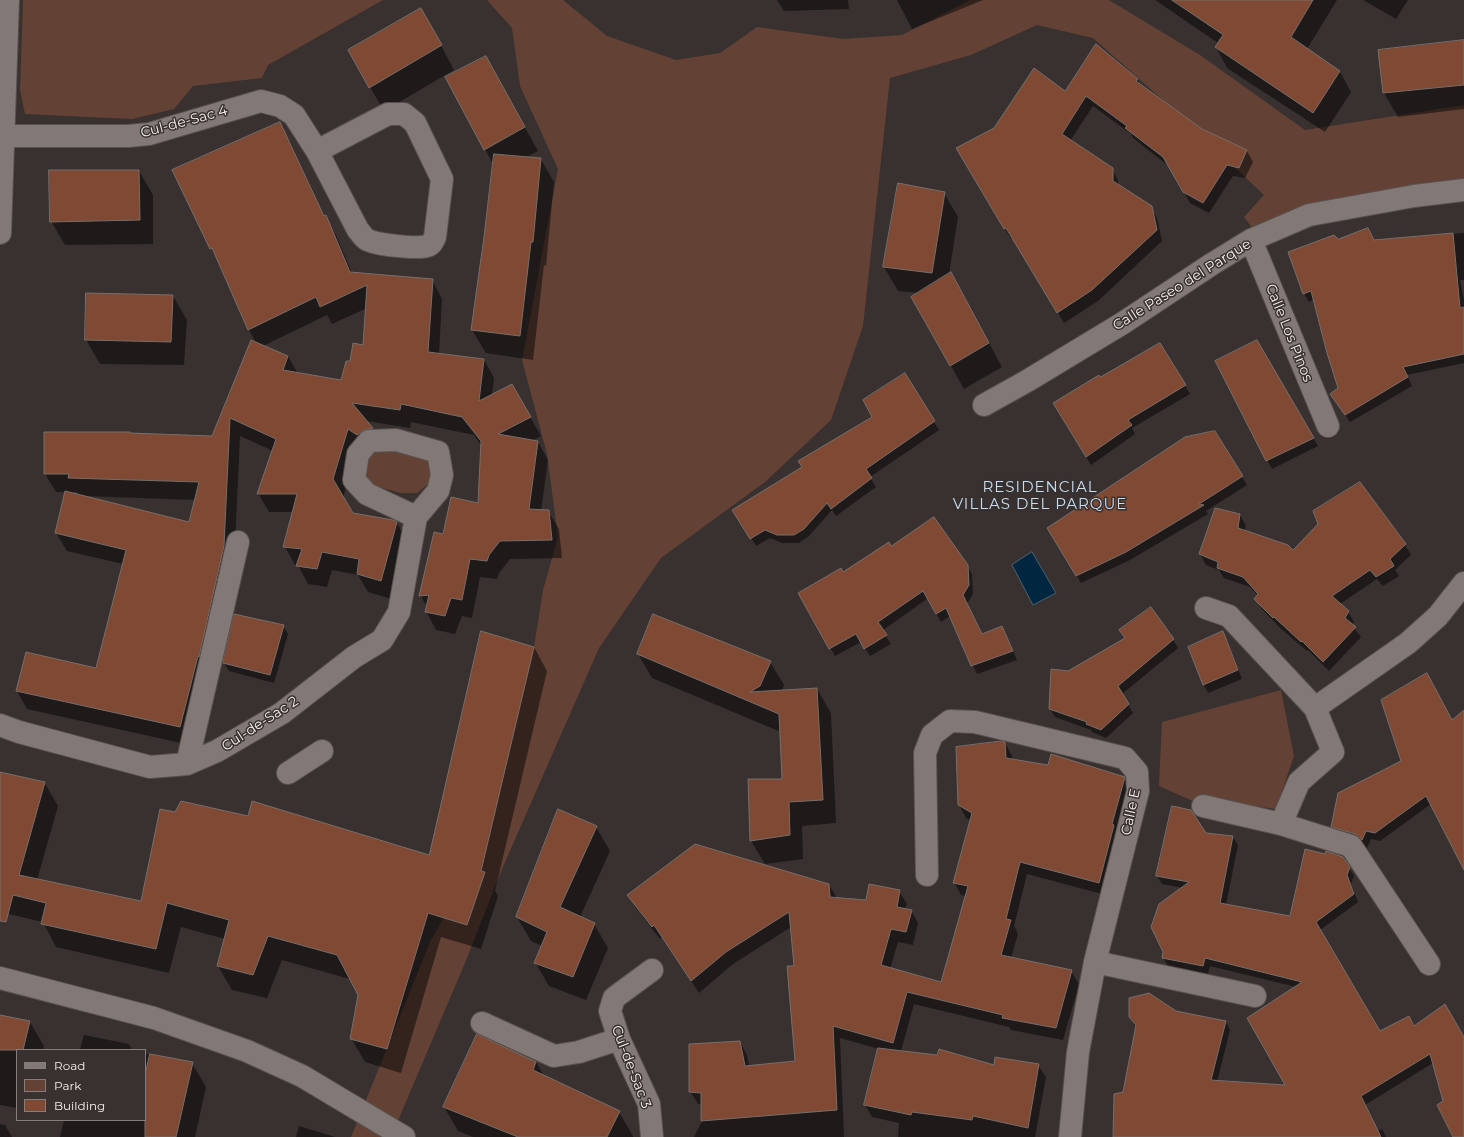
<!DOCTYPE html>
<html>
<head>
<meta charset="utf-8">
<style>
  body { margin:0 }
  #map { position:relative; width:1464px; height:1137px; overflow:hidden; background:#38312f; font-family:Montserrat,sans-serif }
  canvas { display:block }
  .legend { position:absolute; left:16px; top:1049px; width:130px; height:72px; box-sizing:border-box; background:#38312f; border:1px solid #837d7b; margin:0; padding:5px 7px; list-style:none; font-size:12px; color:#f4efed }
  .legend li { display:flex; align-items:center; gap:8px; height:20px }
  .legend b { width:20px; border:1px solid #837d7b }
</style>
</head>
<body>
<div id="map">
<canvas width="1464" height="1137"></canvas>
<ul class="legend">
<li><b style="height:5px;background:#827976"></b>Road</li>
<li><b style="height:11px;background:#634235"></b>Park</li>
<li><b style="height:11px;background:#7f4933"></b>Building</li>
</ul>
</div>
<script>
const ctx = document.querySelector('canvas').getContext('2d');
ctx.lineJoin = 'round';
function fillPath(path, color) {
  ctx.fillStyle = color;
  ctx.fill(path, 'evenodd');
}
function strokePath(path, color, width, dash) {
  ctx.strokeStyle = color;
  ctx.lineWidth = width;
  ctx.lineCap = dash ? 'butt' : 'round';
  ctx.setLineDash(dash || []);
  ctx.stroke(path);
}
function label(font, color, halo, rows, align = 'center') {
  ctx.font = font + ' Montserrat,sans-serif';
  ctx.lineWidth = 3;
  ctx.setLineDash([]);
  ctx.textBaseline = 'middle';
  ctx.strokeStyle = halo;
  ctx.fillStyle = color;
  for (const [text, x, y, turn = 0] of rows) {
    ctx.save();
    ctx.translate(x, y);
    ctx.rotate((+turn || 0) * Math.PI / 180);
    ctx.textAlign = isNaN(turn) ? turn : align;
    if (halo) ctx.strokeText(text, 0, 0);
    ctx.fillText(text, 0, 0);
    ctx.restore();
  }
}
const green = new Path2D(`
  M23,0H383L268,65L262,78L193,86L174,109L132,119L25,114L20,90Z
  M487,0H563L607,36L676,60L720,53L757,27L843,39L902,35L970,0H1109L1200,55L1305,130L1464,105V184L1259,237L1244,217L1264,195L1164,101L1093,38L1037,25L971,55L890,78L863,326L831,420L765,482L661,558L599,648L502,869L465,963L391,1137H351L430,942L476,860L534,647L543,590L558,537L547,454L522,360L558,169L520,86L512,28Z
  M373,449L416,455L435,464L433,480L417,493H401L378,487L362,476L367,458Z
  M1281,690L1294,756L1276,809L1209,800L1195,802L1159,786L1162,722Z`);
const water = new Path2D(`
  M1032,552L1056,593L1033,605L1012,565Z`);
const shadow = new Path2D(`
  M777,0H848L849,9L784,11Z
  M897,0H983L912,29Z
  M1155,0H1337L1307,49L1340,72L1351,92L1325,132L1227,68L1216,47L1218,43Z
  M1363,0H1408L1396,19Z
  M435,34L454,70L384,111L370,87Z
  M1464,41V109L1398,117L1384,93L1379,51Z
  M446,77L499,81L538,151L527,157L540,158L554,182L546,266L544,265L533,360L486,353L472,330L493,164Z
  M1137,79L1141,86L1202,129L1247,151L1253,162L1245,178L1233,176L1209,213L1190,203L1171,168L1133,138L1131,134L1093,106L1070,141L1112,169L1118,180V186L1151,207L1157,218L1162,241L1098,301L1064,323L1013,238L1011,239L958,148L1065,93Z
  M279,124L290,142L325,217L336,235L352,273L432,280L442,299L439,354L484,360L494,378L492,395L512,385L541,436L531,441L538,442L548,460L541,511H548L559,529L562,558L510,559L499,573L497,579L480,577L472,618L462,616L455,634L436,630L426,611L427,607L420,595L444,535L479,504L481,445L474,435L411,422L410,428L366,421L372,429L382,447H358L343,498L353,514L392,521L397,523L407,541L391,599L368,592L358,575L332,570L327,587L308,584L298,565H295L285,547L293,512H269L258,493L273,451L240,436L234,565L190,745L27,709L17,691L97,669L123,564L67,551L56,533L66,492H56L45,474L212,437L256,343L249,330L221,267L211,248ZM367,308L364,346L351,362L342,382L298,374L288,356L263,346L327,315L332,324ZM67,492H77L79,496ZM84,496L195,500L189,523Z
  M139,171L153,195V244L65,245L51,221Z
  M944,193L958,217L949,274L964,297L1002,367L964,389L951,366L919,293L898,291L884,267Z
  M1464,233V280H1460L1464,300V363L1407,375L1412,386L1350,422L1336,402L1339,389L1314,299L1309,302L1304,293L1337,240L1374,241Z
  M173,296L187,320L184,365L100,364L86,340Z
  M1256,341L1318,446L1272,469L1216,362Z
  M1159,344L1190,394L1132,428L1135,434L1091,465L1054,403Z
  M905,375L939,430L870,477L876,487L836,516L832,510L808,537L799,543H782L770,538L756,546L734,510L803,467L873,417Z
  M1214,432L1247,485L1206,511L1208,514L1130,560L1081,583L1048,528Z
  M1240,515L1246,526L1244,532L1293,552L1405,545L1411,555L1395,570L1399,576L1383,586L1377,579L1340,604L1348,612L1354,622L1352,625L1361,637L1329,671L1308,650L1307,651L1279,627L1262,609L1256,599L1258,596L1250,587L1224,578L1219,570L1206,565L1200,554Z
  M891,547L967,565L972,574L973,594L967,604L982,635L1002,627L1017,660L977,674L950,616L941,622L928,598L882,631L891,644L870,656L861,642L835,656L800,593L843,573Z
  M283,626L288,634L274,683L229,671L224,663Z
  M1121,631L1173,640L1178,648L1122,694L1133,713L1106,738L1092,732L1091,730L1055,717L1050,709L1068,672L1125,639Z
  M1222,633L1227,641L1242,679L1208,693L1204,685L1190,648Z
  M534,647L547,671L495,891L498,896L481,949L441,937L401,1073L365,1062L351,1038L359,995L350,979L282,960L267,998L232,990L218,966L225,939L181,927L169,973L56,947L43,922L0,912V784L44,782L58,806L37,880L142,902L429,856Z
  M638,654L770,662L784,685L782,691L817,689L831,713L836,823L802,826L803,859L765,864L751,841L783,780L781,732L652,678Z
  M1452,721L1464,728V866L1431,804L1380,841L1371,839L1367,848L1360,842L1337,835L1332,826L1402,762Z
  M1005,743L1012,756V760L1124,778L1131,790L1106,895L1027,874L1014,926L1018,934L1011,958L1071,971L1079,984L1063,1040L1011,1030L1009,1027L914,1004L901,1051L995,1067L1038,1065L1046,1077L1035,1137H898L899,1123L872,1117L865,1105L879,1049L840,1038L844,1137H694L702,1121V1105L698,1104L690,1091L740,1042L747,1055L749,1066L796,1062L795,967L791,927L733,964L699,993L662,937L660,939L636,908L628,895L829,885L837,898L866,901L899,891L907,904L905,909L911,910L918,923L913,945L898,942L890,969L942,984L966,896L961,895L954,882L971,821L966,818L959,805Z
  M596,827L610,851L580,917L594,924L608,948L586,1000L549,986L535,962L542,946L531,941L517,917Z
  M1205,834L1233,837L1238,845L1226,905L1290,917L1349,868L1354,876L1351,884L1358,902L1320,930L1380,1033L1409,1017L1414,1026L1464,1039V1137H1454L1433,1063L1365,1105L1378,1131L1382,1129L1386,1137H1114L1124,1093L1136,1027L1130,1017L1176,1012L1226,1022L1230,1030L1217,1082L1287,1086L1296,987L1210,966L1208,974L1168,966L1163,958L1183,888L1162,884L1157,876Z
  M0,1016L30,1022L44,1046L43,1050H17V1108L0,1105Z
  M84,1035L129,1044L132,1050H80Z
  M145,1054L192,1063L206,1087L195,1137H60L64,1120H145Z
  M536,1062L544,1076L619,1112L633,1136V1137H473L458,1131L444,1107Z
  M0,1124L5,1125L12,1137H0Z
  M299,1126L335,1137H296Z`);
const building = new Path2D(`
  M1172,0H1313L1291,37L1340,71L1313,113L1215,47L1223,35Z
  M421,8L442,45L369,88L348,50Z
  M1464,40V85L1383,93L1378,50Z
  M1096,44L1138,79L1136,81L1202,129L1247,150L1239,168L1227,165L1203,203L1183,192L1163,157L1125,128L1127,126L1086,96L1062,134L1113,168V181L1152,206L1157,230L1092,290L1057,313L1006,228L1004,229L956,148L994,128L1034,68L1065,91Z
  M486,56L525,127L484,150L445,77Z
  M280,122L324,216L326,215L350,272L433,279L428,352L484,359L479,401L512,384L531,417L498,434L538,441L529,509L549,510L552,540L500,541L489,555L487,561L470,559L462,600L451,598L445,616L425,612L429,595L419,596L434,532L443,534L451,497L478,503L481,441L462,417L401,404L400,410L352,403L373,428L364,430L357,435L348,429L333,479L353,513L393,520L397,522L381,581L357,574L359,559L322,552L317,569L296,566L302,549L283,547L297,494H257L276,439L230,418L224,546L199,657L198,656L180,727L16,691L26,652L96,668L126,550L55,533L65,491L189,522L199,482L68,478L69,474H44V432H130V433L212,436L251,340L288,356L283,370L341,380L346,361H350L353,343L363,345L367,285L320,307L316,297L248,330L212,248L210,249L172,170Z
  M494,154L541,158L533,242H531L520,336L471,330L484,237Z
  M49,170H139L140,220L50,222Z
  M898,183L945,192L932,273L883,267Z
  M1368,228L1374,240L1453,233L1460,308L1464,307V354L1403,367L1408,377L1345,415L1330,394L1338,388L1327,353L1311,291L1303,294L1288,252L1334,235L1338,239Z
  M951,272L989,343L950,366L911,297Z
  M86,293L173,295L171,342L85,340Z
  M1257,340L1314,438L1266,461L1215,361Z
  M1160,343L1186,385L1128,420L1132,425L1086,457L1053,403L1099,375L1100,377Z
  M905,373L935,421L866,469L872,478L831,509L827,503L804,529L794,535H777L765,530L750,539L732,510L802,467L798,461L872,417L863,400Z
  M1215,431L1243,476L1199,504L1204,505L1126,552L1076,576L1047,528L1185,437Z
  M1360,482L1406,544L1390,559L1394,566L1376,577L1370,570L1332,596L1349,611L1345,618L1356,627L1323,662L1302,641L1301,642L1274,617L1273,618L1254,599L1258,594L1243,577L1217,568L1218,562L1199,554L1215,508L1240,514L1238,528L1288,545L1293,550L1318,524L1313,511Z
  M934,517L968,565L969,585L963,595L982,634L1002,626L1013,651L971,666L946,608L936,614L923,591L878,622L887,635L864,649L856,634L829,649L798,593L841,568L843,572L889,542L891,546Z
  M1151,607L1174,639L1118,686L1129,704L1101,730L1086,724L1087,722L1049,709L1051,669L1068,671L1125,638L1119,630Z
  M234,614L284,625L270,675L223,663Z
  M653,614L771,661L760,686L750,692L817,688L823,800L789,802L790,835L750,841L748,779H782L779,714L637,654Z
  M481,631L534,647L481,871L485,872L467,925L428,913L387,1049L350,1039L358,995L337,955L268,936L253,975L217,966L229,920L167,903L156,949L41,924L46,903L13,895L6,922L0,921V772L45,782L19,875L141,901L160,809L175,812L181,801L248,816L252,801L429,855Z
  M1223,631L1238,670L1203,685L1188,647Z
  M1427,673L1452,720L1464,710V870L1426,796L1375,833L1366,831L1362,840L1355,834L1331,827L1338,793L1401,761L1381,700Z
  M1002,741L1005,742L1006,758L1048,765L1051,754L1125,777L1112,824L1114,825L1099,883L1020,862L1006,919L1011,920L1001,955L1072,970L1056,1028L1002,1018L1003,1015L907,992L893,1043L833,1026L837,1110L701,1121V1093L689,1092V1044L740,1041L745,1066L795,1061L787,966H794L789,912L726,952L691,981L654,925L652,927L627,895L695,844L829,884L830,897L866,900L869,884L900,890L897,907L912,910L906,932L891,929L881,965L941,982L968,886L953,883L972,813L958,805L956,747Z
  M1172,806L1191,810L1206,833L1233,836L1220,903L1290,916L1305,849L1325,854L1326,851L1343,857L1350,867L1347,875L1354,894L1316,922L1380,1031L1409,1016L1414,1026L1445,1004L1464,1037V1137H1453L1437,1105L1443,1101L1430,1054L1361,1096L1381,1137H1113L1114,1094L1123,1092L1136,1025L1129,1017V998L1149,993L1176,1011L1226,1021L1211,1080L1285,1085L1247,1018L1302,982L1205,958L1203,966L1162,958L1163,952L1151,927L1159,904L1189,882L1156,876Z
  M558,809L597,826L560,907L595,923L573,977L534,963L547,932L516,917Z
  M0,1015L30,1021L23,1050H0Z
  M477,1034L536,1062L533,1070L620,1111L607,1137H518L443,1107Z
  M878,1048L937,1055L939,1049L994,1065L995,1057L1039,1064L1028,1128L973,1116L972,1120L912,1112L911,1115L864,1105Z
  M150,1054L193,1062L176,1137H145V1075Z`);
const minor = new Path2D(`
  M3,136H128L149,134L261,101L280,106L294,115L317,151L358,230C360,232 363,237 366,239C375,245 417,249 427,246C432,245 433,241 435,237L442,179L415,123L404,114H388L317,151
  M0,233L8,0
  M1251,240L1328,426
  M984,405L1027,381L1123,323L1212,264L1251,240L1309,215L1414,196L1464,190
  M1206,608L1229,616L1315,708
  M0,725L19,732L150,767L187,764L217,751L282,713L354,657L382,640L399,612L416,517L438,491L442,475L438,452L396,440L369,441L358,454L354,480L367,494L416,517
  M187,764L238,542
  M288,773L322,751
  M1203,806L1281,824L1351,846L1429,964
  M1281,824L1299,782L1333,752L1315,708L1408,643L1438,616L1464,583
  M927,875L925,753L932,735L950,721L975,722L1125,758L1137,772L1138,791L1095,962L1078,1052L1070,1137
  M1095,962L1255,996
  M652,970L614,998L610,1011L619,1039L649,1104L652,1137
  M0,978L154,1018L247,1051L302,1076L404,1137
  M482,1023L554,1056L579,1052L619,1039`);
const streetNames = [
  ["Cul-de-Sac 4",184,122,-15],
  ["Calle Paseo del Parque",1182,285,-32],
  ["Calle Los Pinos",1289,333,68],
  ["Cul-de-Sac 2",260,724,-33],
  ["Calle E",1131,812,-78],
  ["Cul-de-Sac 3",631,1067,69]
];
const neighbourhoodNames = [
  ["RESIDENCIAL",1040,488],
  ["VILLAS DEL PARQUE",1040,505]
];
fillPath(green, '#634235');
fillPath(water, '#002640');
strokePath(water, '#496274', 1);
fillPath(shadow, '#0007');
fillPath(building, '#7f4933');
strokePath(building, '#776e6b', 1);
strokePath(minor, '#57514f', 24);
strokePath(minor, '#827976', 22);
label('14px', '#f4efed', '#38312f', streetNames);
ctx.letterSpacing = '1px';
label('15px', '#c4def3', '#38312f', neighbourhoodNames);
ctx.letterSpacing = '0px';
</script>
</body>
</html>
